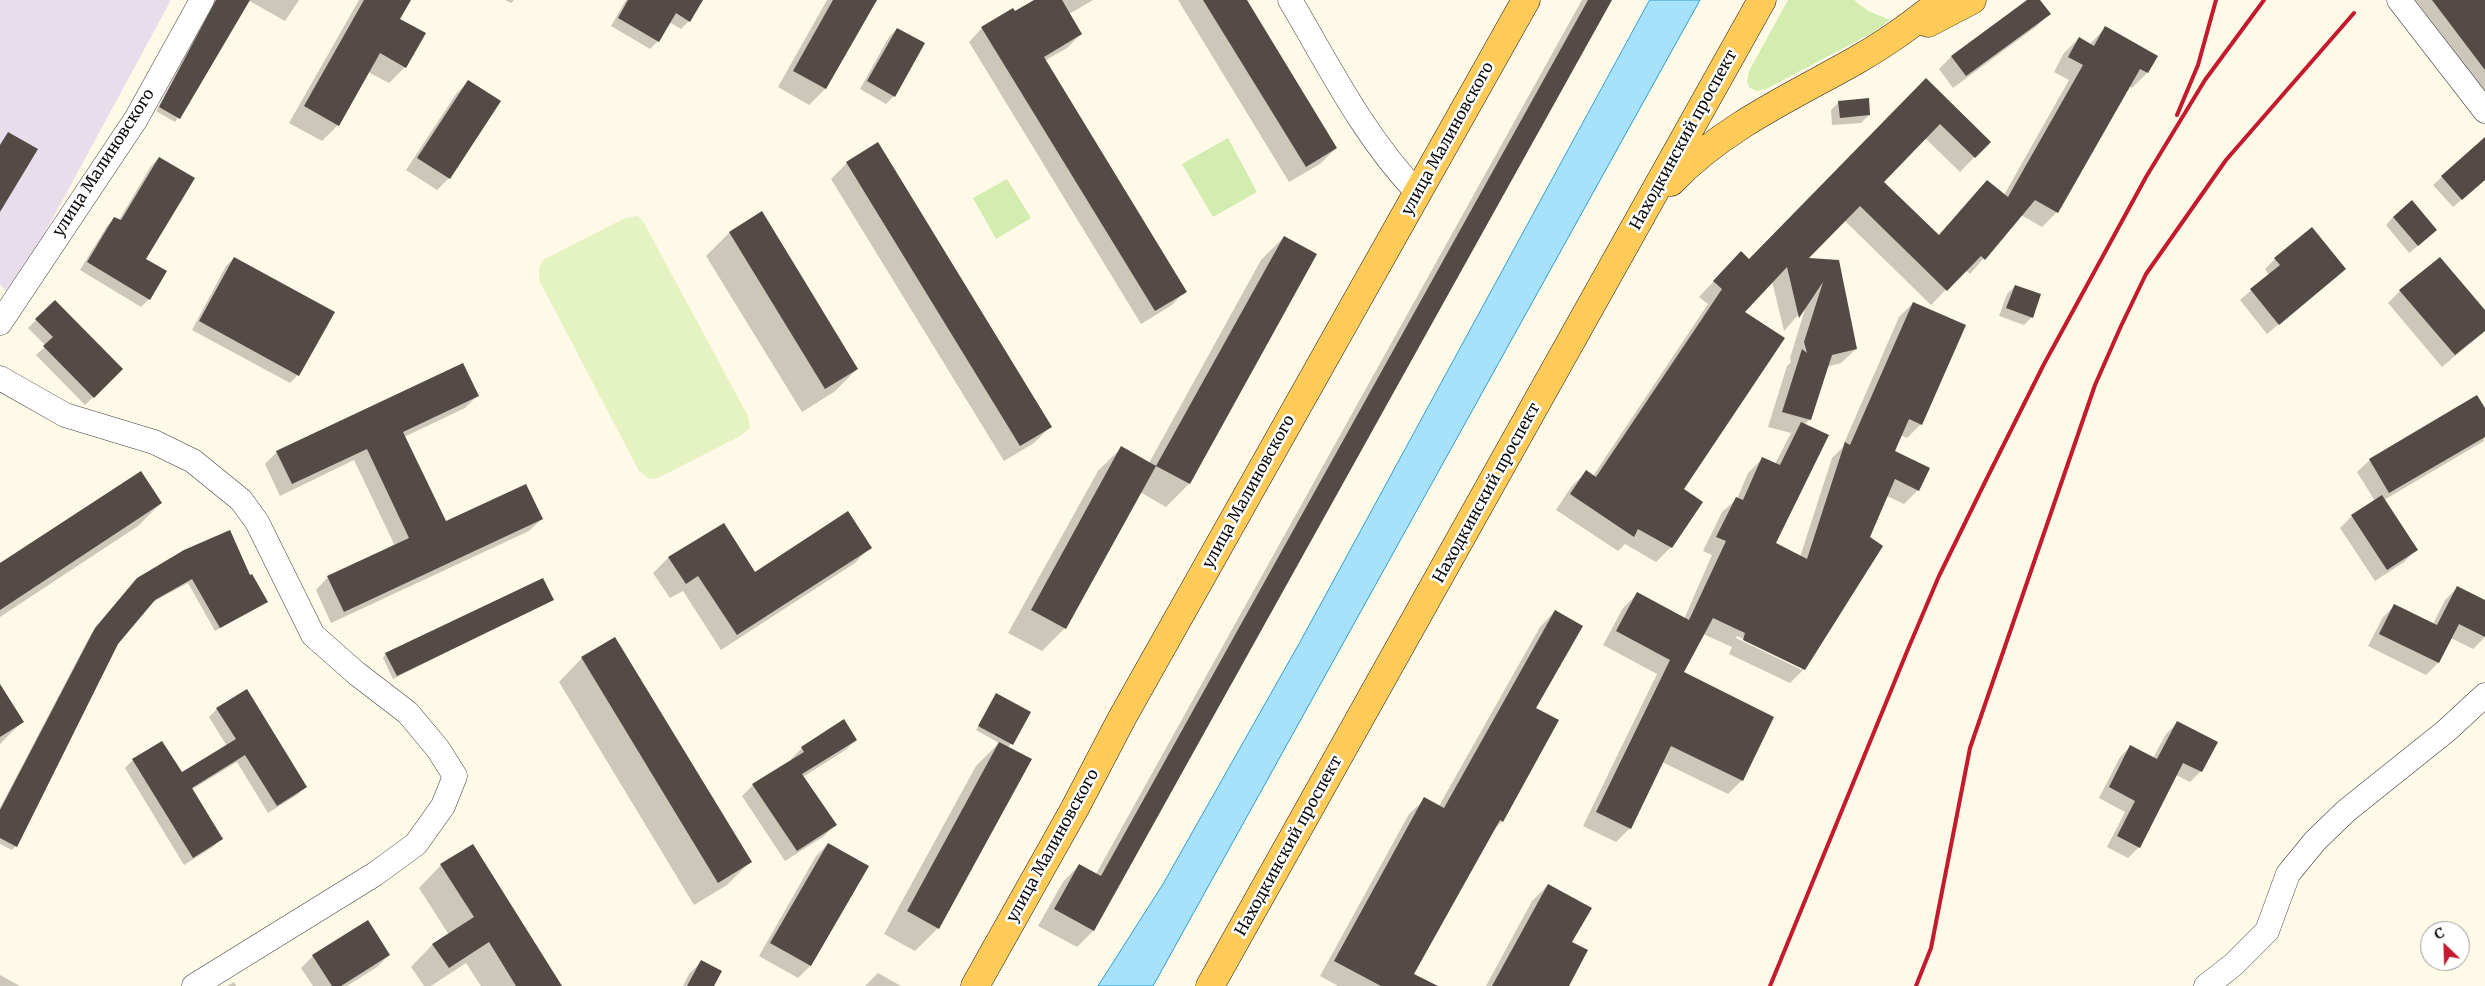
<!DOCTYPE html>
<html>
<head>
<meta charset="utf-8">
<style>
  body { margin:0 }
  #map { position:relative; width:2485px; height:986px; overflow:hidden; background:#fff9e8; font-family:Merriweather,serif }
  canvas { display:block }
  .north { position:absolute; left:2420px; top:921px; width:50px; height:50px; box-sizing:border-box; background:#fff; border:1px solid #9d9d9d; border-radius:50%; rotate:336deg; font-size:14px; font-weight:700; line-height:20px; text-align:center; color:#0a0a0a }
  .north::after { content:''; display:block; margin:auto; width:18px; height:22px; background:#c31a2e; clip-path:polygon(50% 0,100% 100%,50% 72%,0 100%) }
</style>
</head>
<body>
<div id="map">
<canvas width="2485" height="986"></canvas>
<div class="north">С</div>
</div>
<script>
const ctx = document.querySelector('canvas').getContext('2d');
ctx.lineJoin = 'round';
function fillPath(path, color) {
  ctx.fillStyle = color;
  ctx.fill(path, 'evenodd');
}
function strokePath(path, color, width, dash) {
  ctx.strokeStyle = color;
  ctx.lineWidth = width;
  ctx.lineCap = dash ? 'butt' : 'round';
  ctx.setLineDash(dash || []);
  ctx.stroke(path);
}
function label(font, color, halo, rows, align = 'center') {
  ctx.font = font + ' Merriweather,serif';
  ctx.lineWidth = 5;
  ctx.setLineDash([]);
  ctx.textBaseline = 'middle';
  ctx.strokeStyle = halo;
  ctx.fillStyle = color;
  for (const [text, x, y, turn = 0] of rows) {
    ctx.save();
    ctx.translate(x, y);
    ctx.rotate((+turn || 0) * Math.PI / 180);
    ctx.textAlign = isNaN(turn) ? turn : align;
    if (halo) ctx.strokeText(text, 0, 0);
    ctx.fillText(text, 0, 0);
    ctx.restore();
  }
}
const industrial = new Path2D(`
  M0,0H171L10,297L0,284Z`);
const green = new Path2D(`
  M1788,0H1854L1868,11L1890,20L1874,32L1766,89L1757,91L1750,88L1747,82L1749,71Z
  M1228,138L1257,192L1213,217L1182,164Z
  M1007,179L1031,218L996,239L973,198Z`);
const pitch = new Path2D(`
  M638,216L644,223L748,416L750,427L742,435L658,478L649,479L639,471L539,280V268L543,260L625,218Z`);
const water = new Path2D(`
  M1650,0H1700L1153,986H1098L1163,884L1300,642Z`);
const shadow = new Path2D(`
  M215,0H299L285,21L248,0L175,122L156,111Z
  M359,0H398L405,67L389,83L368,72L338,125L322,141L289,123Z
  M505,0H514L511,3Z
  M626,0H702L689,21L681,29L669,22L658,41L650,49L611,26Z
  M827,0H876L825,89L809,105L778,87Z
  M1036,0H1093L1069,14L1081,34L1067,48L1044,61L1185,291L1172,305L1141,324L969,42L982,28Z
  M1178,0H1245L1336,148L1320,164L1289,182Z
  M1582,0H1610L1093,931L1077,947L1038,926L1063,882L1079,865L1096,874Z
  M2029,0H2039L2049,14L2037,26L1953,88L1939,69L1951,57Z
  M2403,0H2485V108Z
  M2106,27L2156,56L2147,73L2132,88L2129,86L2057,212L2042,227L2021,215L1970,274L1965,270L1931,305L1844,220L1806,259L1838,261L1856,349L1841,363L1826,367L1810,419L1805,424L1774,544L1800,557L1832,458L1842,448L1899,317L1913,303L1921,424L1907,438L1900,435L1893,452L1918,490L1904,504L1887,496L1804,669L1790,683L1729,654L1732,647L1703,634L1682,673L1742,780L1728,794L1662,762L1630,828L1616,842L1583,826L1657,674L1603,645L1623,608L1637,594L1684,619L1712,555L1703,551L1722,512L1737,499L1748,473L1762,459L1775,464L1791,433L1768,427L1787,366L1791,362L1790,358L1806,306L1784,331L1772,281L1743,312L1682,489L1671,547L1656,562L1625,544L1618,551L1556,510L1571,487L1586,472L1593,476L1708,304L1699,297L1726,268L1749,261L1926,80L1989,142L1960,172L1925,138L1882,182L1938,236L1987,181L2004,195L2069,80L2054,72L2064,53L2079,38L2090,44ZM1737,636L1802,667V670L1736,638Z
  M897,29L894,96L886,104L860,89L889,37Z
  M468,82L449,178L437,190L406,170L456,94Z
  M1839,102L1869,115L1861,123L1832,125L1831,110Z
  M2482,141L2485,144V179L2453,207L2433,185Z
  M159,158L145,259L149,299L141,307L80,270L107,226L115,218L119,220L151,166Z
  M847,163L1050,427L1034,443L1004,461L831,179Z
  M2393,217L2424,241L2409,253L2386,225Z
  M730,232L857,369L834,392L802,412L706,256Z
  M1284,237L1316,255L1189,484L1166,507L1140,492L1065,628L1042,651L1008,633L1098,471L1121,448L1149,463L1261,260Z
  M234,258L298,375L290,383L192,330L226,266Z
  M2275,259L2345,268L2267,334L2240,300L2269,275L2265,269Z
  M2015,286L2032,317L2024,325L1999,316L2007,294Z
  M2400,291L2485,312V331L2442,367L2388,303Z
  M55,302L122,369L85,405L36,355L46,346L28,328Z
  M477,396L465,408L404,437L446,523L542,519L529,531L331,623L316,590L328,577L395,546L354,460L280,496L265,464L277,452Z
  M2485,410L2484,441L2384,500L2416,550L2404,562L2375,581L2340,528L2352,516L2375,501L2357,472L2370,460Z
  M161,503L138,526L0,617V565Z
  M724,524L755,573L870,547L855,563L721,650L683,591L670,598L653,573L668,558Z
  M249,577L266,602L215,631L188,583L151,603L117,643L16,846L12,850L0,844V808L91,634L133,584L138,579Z
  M2457,588L2485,602V637L2473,649L2451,638L2438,663L2426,675L2368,646L2383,617L2395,605L2433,624L2445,600Z
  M552,600L393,679L383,658L386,654Z
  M1555,611L1534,708L1502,821L1492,832L1412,974L1435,986H1338L1320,976L1409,814L1425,799L1439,806L1540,627Z
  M582,658L750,862L727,885L694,905L559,682Z
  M0,693L22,722L0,744Z
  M997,695L1029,712L1008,748L938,928L915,951L884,934L976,766L999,743L976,730Z
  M217,709L305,787L297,795L268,813L237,762L191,790L221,839L213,847L184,865L125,768L133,760L162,742L182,774L227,746L209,717Z
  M2177,723L2201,771L2190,782L2176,775L2139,847L2128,858L2107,847L2125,812L2099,798L2120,757L2131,746L2153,758L2166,734Z
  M856,740L844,751L803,777L835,825L824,836L785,861L742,796L753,785L792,761L791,759L802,748Z
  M828,844L867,867L810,966L798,978L759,956L816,856Z
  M441,865L560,986H481L466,963L431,986H424L411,967L433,944L449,935L419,888Z
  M1548,885L1570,942L1568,986H1486L1532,901Z
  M389,955L377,967L347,986H313L301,968L313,956Z
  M701,962L712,986H683L689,974Z
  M878,973L901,986H865Z
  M0,975L20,986H0Z
  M234,982L236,986H227Z`);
const building = new Path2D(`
  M216,0H250L180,119L159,107Z
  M364,0H411L400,19L426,33L406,68L380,53L339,126L304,106Z
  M628,0H703L690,22L676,13L659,42L618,18Z
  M833,0H877L826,89L793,71Z
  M1034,0H1062L1082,34L1044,57L1187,292L1155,311L981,27L1013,8L1015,11Z
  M1203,0H1247L1337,148L1306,167Z
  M1588,0H1612L1094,931L1054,909L1079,864L1101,876Z
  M2027,0H2040L2051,14L1966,76L1951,56Z
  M2432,0H2485V70Z
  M2105,26L2158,56L2148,73L2140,69L2058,213L2035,200L1985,260L1981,256L1947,291L1860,206L1809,258L1839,260L1857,349L1832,355L1811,420L1782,412L1802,349L1807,353L1804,342L1823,282L1799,318L1787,267L1745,312L1785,338L1684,489L1703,502L1672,548L1638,529L1634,537L1570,494L1586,470L1596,477L1722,289L1713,281L1741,251L1749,259L1926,78L1991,142L1975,158L1940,124L1884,182L1939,235L1987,180L2008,197L2083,65L2068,57L2079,37L2094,46Z
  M897,28L925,43L895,97L867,81Z
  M468,80L501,101L450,179L417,158Z
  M1869,98L1870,115L1840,118L1838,101Z
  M8,132L38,149L0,212V145Z
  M2485,137V180L2462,200L2441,176Z
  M878,142L1052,427L1020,446L846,162Z
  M159,157L195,178L146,259L167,271L150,300L87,262L114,217L121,220Z
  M2412,200L2437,230L2418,246L2393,217Z
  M762,211L858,369L825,389L729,232Z
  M2312,227L2346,269L2279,325L2250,289L2280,265L2274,258Z
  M1284,236L1317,254L1190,484L1156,466Z
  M234,257L335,312L299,376L199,321Z
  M2440,257L2485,310V331L2455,355L2399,290Z
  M2015,285L2041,294L2033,318L2006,308Z
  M55,300L123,369L94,398L43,346L53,337L35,319Z
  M1913,302L1966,325L1922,425L1909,419L1895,451L1930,468L1919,491L1895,479L1870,537L1883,546L1805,670L1743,640L1745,633L1713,618L1684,672L1774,717L1743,781L1671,746L1631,829L1596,812L1670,660L1616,631L1637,592L1689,620L1726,541L1716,537L1736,497L1743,500L1762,457L1780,465L1801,422L1829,435L1776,543L1807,559L1845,442L1850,445Z
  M463,363L479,396L403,432L446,521L526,484L543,519L344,612L327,576L409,538L367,449L292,484L276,451Z
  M2477,395L2485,408V437L2389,493L2369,459Z
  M1121,446L1156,466L1066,629L1031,610Z
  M141,471L162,503L0,610V563Z
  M2382,495L2418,550L2387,570L2351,515Z
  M848,511L872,548L737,635L698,576L686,584L668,557L724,523L755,572Z
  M230,530L250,575L252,574L268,602L220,628L192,579L155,600L118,644L17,847L0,838V810L95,628L137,578L184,550Z
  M543,578L554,600L397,676L385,653Z
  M2457,586L2485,600V637L2459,624L2439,663L2379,634L2394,604L2437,625Z
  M1555,610L1583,626L1536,708L1559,720L1503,822L1500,820L1414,974L1438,986H1381L1334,961L1424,797L1444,808Z
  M615,637L752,862L718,883L581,657Z
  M0,684L24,722L0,737Z
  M247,689L307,787L277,806L245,755L192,788L223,839L193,858L132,759L162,741L182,772L236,739L216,708Z
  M996,693L1031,712L1013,745L978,726Z
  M844,719L857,740L802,774L837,825L797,851L752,784L804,752L801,747Z
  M2177,721L2218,742L2202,772L2183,763L2140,848L2117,836L2135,801L2109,787L2130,745L2157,759Z
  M999,742L1032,759L939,929L907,911Z
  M828,843L869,866L811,966L770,943Z
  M473,844L562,986H516L489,942L449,968L432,944L474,917L440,864Z
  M1548,884L1592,908L1572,942L1588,950L1569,986H1492Z
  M368,920L390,955L341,986H332L312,955Z
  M701,960L722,971L714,986H687Z`);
const minor = new Path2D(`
  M1290,0C1329,66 1364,137 1418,193
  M2399,0L2485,111
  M0,323L136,119L202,0
  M0,378L65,415L154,442L193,461L241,500L257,522L313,635L356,673L408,713L438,749L455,776L443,806L416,844L375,874L194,986
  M2206,986L2233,965L2267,931L2288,874L2315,841L2346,811L2446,731L2485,695`);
const major = new Path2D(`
  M1928,23L1972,0
  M1671,182C1722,128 1791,97 1855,61C1885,44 1916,22 1942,0
  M975,986L1075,808L1122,718L1526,0
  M1210,986L1762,0`);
const rail = new Path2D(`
  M2177,115L2198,65L2216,0
  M1770,986L1908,649L1939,576L1987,478L2044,364L2146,177L2205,80L2264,0
  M1916,986L1931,948L1970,748L2095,385L2121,326L2146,274L2226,160L2354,13`);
const streetNames = [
  ["улица Малиновского",1448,139,-61],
  ["Находкинский проспект",1684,140,-61],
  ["улица Малиновского",104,163,-57],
  ["улица Малиновского",1249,492,-61],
  ["Находкинский проспект",1487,493,-61],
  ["улица Малиновского",1053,846,-61],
  ["Находкинский проспект",1289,846,-61]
];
fillPath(industrial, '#e8ddeb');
fillPath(green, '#d3ecaf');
fillPath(pitch, '#e5f2c2');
fillPath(water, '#a8e1fb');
strokePath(water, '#2a9ed7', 1);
fillPath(shadow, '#0003');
fillPath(building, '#544a46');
strokePath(minor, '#3d3d3d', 25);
strokePath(major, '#1b1b1b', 29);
strokePath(minor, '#fff', 24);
strokePath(major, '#ffcb58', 28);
strokePath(rail, '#c31a2e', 4);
label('16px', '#0a0a0a', '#fff', streetNames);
</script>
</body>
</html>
